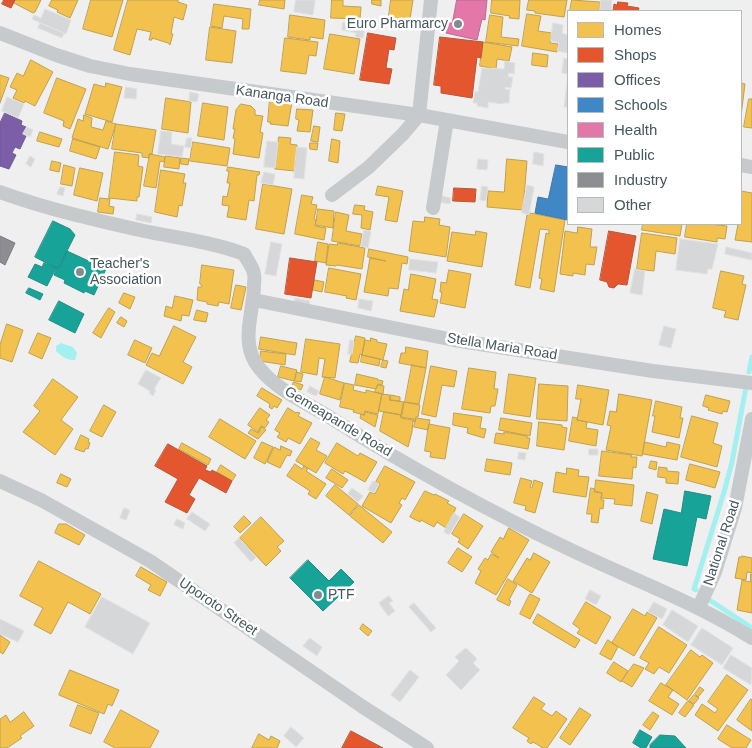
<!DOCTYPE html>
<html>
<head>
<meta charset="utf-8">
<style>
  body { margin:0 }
  #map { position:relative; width:752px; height:748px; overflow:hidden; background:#f0efef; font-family:Arial,sans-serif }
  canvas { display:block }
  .legend { position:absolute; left:567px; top:10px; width:175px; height:215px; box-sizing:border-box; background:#fff; border:1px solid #b5bcbe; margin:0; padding:6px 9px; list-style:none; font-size:15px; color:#45575d }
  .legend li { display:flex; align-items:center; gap:10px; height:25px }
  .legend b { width:25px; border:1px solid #b5bcbe }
</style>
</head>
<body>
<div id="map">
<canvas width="752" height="748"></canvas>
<ul class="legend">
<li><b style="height:14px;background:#f2c14e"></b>Homes</li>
<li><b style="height:14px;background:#e4572e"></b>Shops</li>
<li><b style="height:14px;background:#7b5ea7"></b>Offices</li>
<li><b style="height:14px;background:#3f88c5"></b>Schools</li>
<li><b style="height:14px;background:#e377a8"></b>Health</li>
<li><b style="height:14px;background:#17a398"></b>Public</li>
<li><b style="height:14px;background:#8d8d92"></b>Industry</li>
<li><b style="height:14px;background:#d6d7d8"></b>Other</li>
</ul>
</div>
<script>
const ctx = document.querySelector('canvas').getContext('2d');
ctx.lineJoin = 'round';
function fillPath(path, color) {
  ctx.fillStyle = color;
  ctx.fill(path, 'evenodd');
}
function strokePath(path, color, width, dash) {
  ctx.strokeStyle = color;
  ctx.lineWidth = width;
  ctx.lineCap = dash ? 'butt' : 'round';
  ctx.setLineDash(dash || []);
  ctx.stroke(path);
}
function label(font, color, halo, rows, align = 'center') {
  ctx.font = font + ' Arial,sans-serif';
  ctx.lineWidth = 5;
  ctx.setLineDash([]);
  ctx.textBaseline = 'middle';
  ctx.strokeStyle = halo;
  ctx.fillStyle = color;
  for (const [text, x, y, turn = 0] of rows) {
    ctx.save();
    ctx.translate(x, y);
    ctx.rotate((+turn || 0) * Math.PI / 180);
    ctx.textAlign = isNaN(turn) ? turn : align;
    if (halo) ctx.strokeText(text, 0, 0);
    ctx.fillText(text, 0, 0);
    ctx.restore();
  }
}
const water = new Path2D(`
  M61,343L73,347L77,353L75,360C68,361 61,356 56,351V346Z`);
const homes = new Path2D(`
  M15,0H41L35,12L33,13L14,3Z
  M52,0H78L70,18L57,12L58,10L49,6Z
  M91,0H123L112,37L83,29Z
  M128,0H178V2L187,5L183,20L174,17L171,34H173L170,45L168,43L152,38V40H149L151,32L137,29L130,55L114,50Z
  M260,0H285L284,9L259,5Z
  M332,0H343V6L361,7L360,19L331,18Z
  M372,0H381V6L372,4Z
  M391,0H413L409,26L388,23Z
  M492,0H520L519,19L509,18L510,16L491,13Z
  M529,0H567L564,17L535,13V11L527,10Z
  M572,0L600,2L599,11H570Z
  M214,4L251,9L249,29H242L243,19L224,16L222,28L211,26Z
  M527,14L541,16L538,31L552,33L550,43L558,44L557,52L522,46Z
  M290,15L325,20L323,39L310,37V40L288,37Z
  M490,15L503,17L501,37L519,39L518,46L486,42Z
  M210,27L236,31L232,63L206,60Z
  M330,34L360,39L354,74L324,69Z
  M285,38L318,42L316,56L309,55L306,74L281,71Z
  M483,42L512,47L509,61L497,59L496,69L480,66Z
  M533,53L548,55L547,67L532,65Z
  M31,60L53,72L35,106L25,101L24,103L13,98L17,90L10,87L17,73L23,76Z
  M0,75L9,78L0,103Z
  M57,78L86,89L70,129L63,126L64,121L44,113Z
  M106,83L122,87L112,122L85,114L94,84L105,87Z
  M741,83L745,84L741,116Z
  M166,98L191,102L188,133L162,129Z
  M270,98L292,102L288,126L270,124L271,122H268Z
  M749,99H752V128L744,127Z
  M203,103L228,107L224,140L198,136Z
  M241,104L251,106L255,110V115L263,116L260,132L263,133L259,158L233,154L235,139L233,138L235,129H233L236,110Z
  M297,109L313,110L310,132L297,131L299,120L296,119Z
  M336,113L345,114L342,131L334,130Z
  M84,115L92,118L91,127L103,130L106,121L116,124L108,149L72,138L78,119L83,121Z
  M116,124L156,130L152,154H149V158L142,157V153L112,149Z
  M314,126L320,127L318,142L311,141Z
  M40,132L62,139L59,147L37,141Z
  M279,137L291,138L290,144L297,145L295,171L275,169Z
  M73,139L100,147L96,159L70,151Z
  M332,139L340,141L338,163L329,161Z
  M193,142L230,148L227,166L190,161Z
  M310,143H318L317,150L310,149Z
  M115,152L139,155L138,166L143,167L139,197H137V201L109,198Z
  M150,154L165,157L164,162L160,161L156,188L144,186Z
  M166,156L180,158L179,169L164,167Z
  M181,158L189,159L188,165L181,164Z
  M507,159L527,161L523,210L487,207L488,191L504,192Z
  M52,161L61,163L59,172L50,170Z
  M64,165L75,168L72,186L61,184Z
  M228,167L260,172L259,175H257L254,201L249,200L246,220L227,217L229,206L222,205L223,196L227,197L230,183H227L229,171H227Z
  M80,168L103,173L97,201L74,195Z
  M161,170L185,174L183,183H186L182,206L179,205L177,217L155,212Z
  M263,184L292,189L284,234L256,229Z
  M378,186L403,191L397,222L385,220L389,197L376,195Z
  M741,191L752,193V242L735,240L738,224H741Z
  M302,195L313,197L311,204L317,205L314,219L316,220L315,226L326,228L324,240L295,234Z
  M100,198L110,199L109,206L114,207L113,214L98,212Z
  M355,205L365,206L364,210L373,212L370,230L361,228L362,215L353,214Z
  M318,209L334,211L333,228L316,225Z
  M336,212L349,215L346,231L362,234L360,246L332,241Z
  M530,213L565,220L554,292L540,289L542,279L539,278L546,233L549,234V230L540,229L530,288L515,285L527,215H529Z
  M425,217L440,219L439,225L450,227L446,257L409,251L413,221L424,222Z
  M643,224H682L680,236L642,230Z
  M687,224H709L727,226L725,239L717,238V242L685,237Z
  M578,227L592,229L590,247H597L594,265L586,264L585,275L573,273V276L560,274L565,231L577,233Z
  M476,231L487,233L482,267L447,261L452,232L475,235Z
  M642,233L677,238L675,254L656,251L654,271L637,269Z
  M318,242L328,244L326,263L315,261Z
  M338,243L365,248L362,269L337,265L336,266L326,265L329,244L337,245Z
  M369,249L408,257L407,264L402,263L398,289L389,288L388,296L364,292L370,258L386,261L368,257Z
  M202,265L234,270L229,304L219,302L218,306L207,304V302L197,300L198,287H201L202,285L200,284Z
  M329,268L361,274L356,300L346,298L347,296L325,292Z
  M449,270L471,274L465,308L440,303L442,292H440L441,282L446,283Z
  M721,271L744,276L742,284L746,285L738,320L724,317L726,311L713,308Z
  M411,274L436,279L432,299L438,300L434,317L400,311L404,289L408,290Z
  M315,280L324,282L322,292L313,290Z
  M236,285L246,287L241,310L231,308Z
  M124,293L135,297L130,309L119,303Z
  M175,296L193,300L189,316L182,315L181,321L164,316L166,306L172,308Z
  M109,308L115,312L101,338L93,333Z
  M197,310L208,313L206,322L194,320Z
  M121,317L127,321L124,327L117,323Z
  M7,324L23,330L12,362L0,358V345Z
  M174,326L196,337L183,362L192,367L183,384L146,365L152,353L159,356Z
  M38,333L51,338L42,359L29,353Z
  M356,336L365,338L362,355L360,354L358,363L350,362Z
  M261,337L297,343L295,355L259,349Z
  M371,338L377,340V342L387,344L383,360L362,355L365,340L370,341Z
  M306,339L340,344L335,378L322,377L325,359L319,358L317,375L301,372Z
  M135,340L152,348L145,363L128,355Z
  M406,347L428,351L426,368L399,363L401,353H405Z
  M261,351L286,354L285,365L260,361Z
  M362,355L380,359L379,366L361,362Z
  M383,360L388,361L386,368L381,367Z
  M412,365L426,368L419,404L405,402Z
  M281,366L297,370L294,381L278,377Z
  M431,366L457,371L454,387L442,385L436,417L422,414Z
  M469,368L496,372L494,389H498L495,406H491L490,413L462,409Z
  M297,372L303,374L301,382L295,381Z
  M357,374L378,379V380L383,381L382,385L378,384L376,389L355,385Z
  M509,374L536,378L530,417L504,413Z
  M325,377L344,383L340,400L320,394Z
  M53,379L78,397L61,420L73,429L55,455L23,432L40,411L34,406Z
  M294,382L303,385L301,390L292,386Z
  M345,383L354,385L353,390L366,393V390L382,394L378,414L365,411L364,415L353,412L354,410L340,407Z
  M539,384L568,386L567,421L537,419Z
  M378,385L384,386L383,394L375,392Z
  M578,385L609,390L603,425L577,420L581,399H576Z
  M262,388L282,400L277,408L274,406L272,409L269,407L270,404L257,396Z
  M382,394L390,395V400L404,402L402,415L379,411Z
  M619,394L652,400L642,456L606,450L611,426L607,425L610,411L616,412Z
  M391,395L400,397V401L390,400Z
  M706,395L730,401L727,412L723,411L722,414L708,410L709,408L703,406Z
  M656,401L682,407L680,418H683L679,438L652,432L655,416H653Z
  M404,402L420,405L418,417H416L415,422L413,421L414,419L401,417Z
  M104,405L116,412L102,437L90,431Z
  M260,408L270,415L266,420L269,422L265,428L261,426L258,432L248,425Z
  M288,408L296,413L297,412L300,413L298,416L312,423L300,444L288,438L286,442L277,437L280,433L275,430Z
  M365,412L378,415L375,427L360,418L361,414L364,415Z
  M384,412L401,415V418L413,420L412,432L408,447L380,431Z
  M454,413L482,417L480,428L486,429L484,438L467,433L468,428L453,425Z
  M692,416L718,423L713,443L722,446L717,467L681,457Z
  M573,417L577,418V420L587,422L586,428L598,430L596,446L569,441Z
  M416,418L430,420L428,430L414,427Z
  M501,418L532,423L530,436L499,430Z
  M220,419L256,441L245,459L209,437Z
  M539,422L562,425V427L567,428L564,450L537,446Z
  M429,424L450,428L445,459L430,457L431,452L425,451Z
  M262,427L266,430L258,439L248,433L251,429L258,433Z
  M504,432L527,436V438H530L528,449L494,443L496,433L504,434Z
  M81,435L89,439L88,442L90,443L88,449L86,448L84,452L75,449Z
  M311,438L320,443L316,450L327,456L316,473L296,461Z
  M262,442L273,447L265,464L254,458Z
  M645,442L666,447L667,442L680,445L677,460L643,454Z
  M182,443L211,459L208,465L179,449Z
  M337,443L358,456L360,453L377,462L365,482L345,471L343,474L325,463Z
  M281,446L292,451L290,456L287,455L280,468L267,462L274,447L280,450Z
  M602,451L632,455L631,457H637L636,468L633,467L632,479L599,476Z
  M487,459L512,463L510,475L485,471Z
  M651,461L657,462L656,470L649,468Z
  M295,464L302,469L304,466L308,469L306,471L326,484L316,499L308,494L310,491L287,476Z
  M690,464L720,472L715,488L686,480Z
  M221,465L236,475L232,481L217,472Z
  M385,466L415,482L405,500L402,498L399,503L402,505L391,523L362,506L370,492L375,494L380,484L376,482Z
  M659,467L667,468V471L679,472L678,484L666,483V478L658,477Z
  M567,468L579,470L578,476L589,477L586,497L553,492L556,472L566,474Z
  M332,469L348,480L342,488L326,478Z
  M61,474L71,479L67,487L57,483Z
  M521,478L532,481L530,487L532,488L534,480L543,483L535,513L525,510L526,506L514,503Z
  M596,480L634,485L632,506L614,504L615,499L601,498L602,493L595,491Z
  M335,485L358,504L349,515L326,496Z
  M591,488L595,489L594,492L602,493L601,500H604L603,509L600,508L598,523L591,522L592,514H587Z
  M425,491L434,495L435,494L449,501L447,503L456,508L446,528L437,522L434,527L421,520L420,522L410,517Z
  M647,492L658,495L652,524L641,521Z
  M359,505L392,532L383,543L350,516Z
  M464,514L483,526L468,549L458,542L460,539L452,534Z
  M244,516L251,523L240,533L234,527Z
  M261,517L284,541L277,547L281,551L266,566L240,538Z
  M59,524H66L85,535L79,545L55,533Z
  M509,528L529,540L496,595L475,583L481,571L478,569L485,558L488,560L491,554L499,558L491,552L500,537L503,539Z
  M458,548L472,557L462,572L448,563Z
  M534,553L550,562L532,593L513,581L527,558L530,560Z
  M742,556L752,558V573L747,572L746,580L735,578L739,557H742Z
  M39,561L101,594L90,614L68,602L51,634L34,625L43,608L20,596Z
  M141,567L167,582L160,596L148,590L151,585L136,576Z
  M751,574H752V613L737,610L742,580L750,582Z
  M508,579L517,585L509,600L511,601L509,606L497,600Z
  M530,594L540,599L530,619L520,614Z
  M586,602L611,617L596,644L577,633L580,629L573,624Z
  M633,609L645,616L647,612L657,618L634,656L612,643Z
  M538,614L580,640L575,648L533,623Z
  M363,624L372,631L368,636L360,629Z
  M659,627L687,645L669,673L659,667L654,674L645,669L649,663L640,658Z
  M0,635L10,642L3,654L0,652Z
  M608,640L618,647L611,660L600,654Z
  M691,650L700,657L702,655L713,663L687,700L666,685Z
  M614,662L628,671L621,682L607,673Z
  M634,664L644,668L632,687L622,681Z
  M70,670L119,690L112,706L108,704L104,714L59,695Z
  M727,675L748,690L718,731L695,715L702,704L715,713L718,709L708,702Z
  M661,683L673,690L668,697L679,704L672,715L649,701Z
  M700,687L704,690L698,697L695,694Z
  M694,695L699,698L694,704L689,701Z
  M534,697L545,704L541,709L552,716L556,711L567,719L547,748H543L533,742L531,744L527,741L529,738L513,728Z
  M751,699L752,700V731L737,720Z
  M688,701L694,705L685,717L679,713Z
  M78,705L99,713L91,734L70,726Z
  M580,708L591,715L570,745L560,738Z
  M121,710L159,731L150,748H115L104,742Z
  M24,712L34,726L20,736L22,738L7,748H0V719L6,715L10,722Z
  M653,712L659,716L650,730L643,725Z
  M727,725L751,740L746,748H732L718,739Z
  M259,734L269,740L271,736L280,741L277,748H252Z`);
const shops = new Path2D(`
  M4,0H15L11,8L2,4Z
  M618,2L628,3L627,6L639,8L638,11H613L614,4L617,5Z
  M368,33L396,38L394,50L389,49L386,68L392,69L389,84L360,80Z
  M440,37L483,42L481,58L477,57L472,98L441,93V86L434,85Z
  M454,188L476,189L475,202L453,201Z
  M609,231L636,236L627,285L618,284L614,288L609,287L607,282L600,280Z
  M290,258L317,262L311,298L285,294Z
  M168,444L207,466L205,470L211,472L212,470L232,481L226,493L199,478L189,495L195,499L187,513L165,502L178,479L155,466Z
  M351,731L383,748H342Z`);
const offices = new Path2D(`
  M5,113L22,121L21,125L26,127L23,134L26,136L20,149L15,147L12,153L16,155L9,169L0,166V123Z`);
const schools = new Path2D(`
  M556,165L568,167V220L535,213L538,197L548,199Z`);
const health = new Path2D(`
  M457,0H487L485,20L482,19L477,40L446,33L448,23H452Z`);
const public = new Path2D(`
  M53,221L70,229L75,235L59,267L56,268L35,257Z
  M67,251L106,269L94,295L85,291L84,293L64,283L65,280L54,275L57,267L59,268Z
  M44,263L56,268L47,286L28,277L35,264L42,267Z
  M29,288L43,294L40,300L26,293Z
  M59,301L84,314L75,333L49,320Z
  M685,491L711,496L706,519L697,517L687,566L653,559L664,509L681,513Z
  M308,560L329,581L341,569L354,582L323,611L290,578Z
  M640,730L652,737L646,748H641L633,743Z
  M660,735L675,736L686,748H650V745Z`);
const industry = new Path2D(`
  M0,236L15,243L5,265L0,262Z`);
const stream = new Path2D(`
  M749,372L752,357
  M696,590L694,589L724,492L732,462L746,387
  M711,601L752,628`);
const building = new Path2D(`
  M296,0H315L313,15L294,12Z
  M601,0H612L611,11H600Z
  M45,9L71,20L66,34L32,19L34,15L41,18Z
  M343,22L365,26L363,38L355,37L356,33L342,30Z
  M40,23L64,33L62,38L38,28Z
  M553,23L563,25L562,33L568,35V53L557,51L559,43L551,41Z
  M564,58L568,59V107H564L568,74L562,73Z
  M505,61L515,63L514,74L509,73L508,77H513L511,88L505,87V89L510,90L509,103H503V104L488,102V108L477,106V103H473L475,91L478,92L482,68L504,69Z
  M126,87L137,89L136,99L124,98Z
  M190,92L199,94L197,102L189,101Z
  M7,97L24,104L18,118L2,111Z
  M27,127L33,130L30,137L23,134Z
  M161,131L172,132L171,144L184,146L182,157L158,154Z
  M187,138H192L191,148L185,147Z
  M267,141L278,142L275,168L264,167Z
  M297,147L307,148L304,179L294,178Z
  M534,152L544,154L543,166L533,164Z
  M30,156L35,159L31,167L26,164Z
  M478,159L488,160L487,170L477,169Z
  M264,172L275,174L273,185L261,183Z
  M527,185L534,187L529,215L522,213Z
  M482,186L488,187L486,201L480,200Z
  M60,187L65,188L63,196L57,194Z
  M439,195L451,198L450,204L438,202Z
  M137,214L152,217L151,223L136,220Z
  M364,230L371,231L368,248L361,246Z
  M680,239L718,244L712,269H708L707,274L676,270Z
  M271,242L282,244L276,276L265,274Z
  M726,247L752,253V260L725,254Z
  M410,259L438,262L436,273L409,270Z
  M635,269L645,271L642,295L630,293Z
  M295,298L310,301L309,307L294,304Z
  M359,299L373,301L371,311L358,308Z
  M664,326L676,329L671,348L659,345Z
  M350,340L354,341L352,354H348Z
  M146,370L161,378L154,389L156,390L153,396L149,393L150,391L138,384Z
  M310,386L319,391L316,396L307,392Z
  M589,449H598V455H589Z
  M519,452L526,453L525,460L518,459Z
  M373,481L379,484L374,493L368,490Z
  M352,488L363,496L358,502L348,494Z
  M124,508L130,510L126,520L120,518Z
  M192,512L210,524L205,531L187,519Z
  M454,513L460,517L449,535L444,532Z
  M177,519L185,523L183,529L174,525Z
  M239,538L256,557L251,562L234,543Z
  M590,590L601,596L596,605L585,599Z
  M389,596L393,601L389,603L395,611L388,616L379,603Z
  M102,597L150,623L133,654L85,627Z
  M654,602L667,609L662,619L648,612Z
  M414,603L436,628L431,632L409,607Z
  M672,610L698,626L688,642L663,625Z
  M0,619L24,631L18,642L0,634Z
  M702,628L733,648L722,665L691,645Z
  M310,638L322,647L317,656L303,646Z
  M466,648L477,659L473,663L480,670L461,690L446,675L459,661L455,657Z
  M731,655L752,668L751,685L723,668Z
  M410,670L419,677L400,702L391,695Z
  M291,727L304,738L296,747L284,736Z`);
const minor = new Path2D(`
  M0,33L56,55L90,66L130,74L419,115L568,142
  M741,165L752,167
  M0,192C47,209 95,220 144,231C177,238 212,242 244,254C247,260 253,267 254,274C255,277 254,282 254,285C254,311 241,338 255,362C272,389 308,403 334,420C409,467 488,511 569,549C631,579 693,601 752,638
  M332,195L369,167L403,134L419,115L431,0
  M433,208L447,120
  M254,300L454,340L653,371L752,383
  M0,481L41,500L150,561L363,707L427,748
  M699,607L715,572L735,508L752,419`);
const markers = [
  [458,24,5,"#818c90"],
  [80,272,5,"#818c90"],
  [318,595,5,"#818c90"]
];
const poiNames = [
  ["Euro Pharmarcy",448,24,"right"],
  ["Teacher's",90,264],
  ["Association",90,280],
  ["PTF",328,595]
];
const streetNames = [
  ["Kananga Road",282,97,8],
  ["Stella Maria Road",502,347,9],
  ["Gemeapande Road",338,422,31],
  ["National Road",722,543,-72],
  ["Uporoto Street",218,607,34]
];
fillPath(water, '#a4f0f0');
fillPath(homes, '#f2c14e');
strokePath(homes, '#bea152', 1);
fillPath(shops, '#e4572e');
strokePath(shops, '#b4573c', 1);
fillPath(offices, '#7b5ea7');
strokePath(offices, '#6b5c91', 1);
fillPath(schools, '#3f88c5');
strokePath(schools, '#4179a6', 1);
fillPath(health, '#e377a8');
strokePath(health, '#b46d92', 1);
fillPath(public, '#17a398');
strokePath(public, '#258c86', 1);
fillPath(industry, '#8d8d92');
strokePath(industry, '#777d82', 1);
strokePath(stream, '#a4f0f0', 5);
fillPath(building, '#d6d7d8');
strokePath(building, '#e1e1e2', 1);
strokePath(minor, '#c6cacc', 14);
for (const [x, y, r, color] of markers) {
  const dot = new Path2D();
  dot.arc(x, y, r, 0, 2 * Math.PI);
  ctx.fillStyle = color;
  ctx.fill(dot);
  strokePath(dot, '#fff', 2);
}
label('14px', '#45575d', '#fff', poiNames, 'left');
label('14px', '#45575d', '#fff', streetNames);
</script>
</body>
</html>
